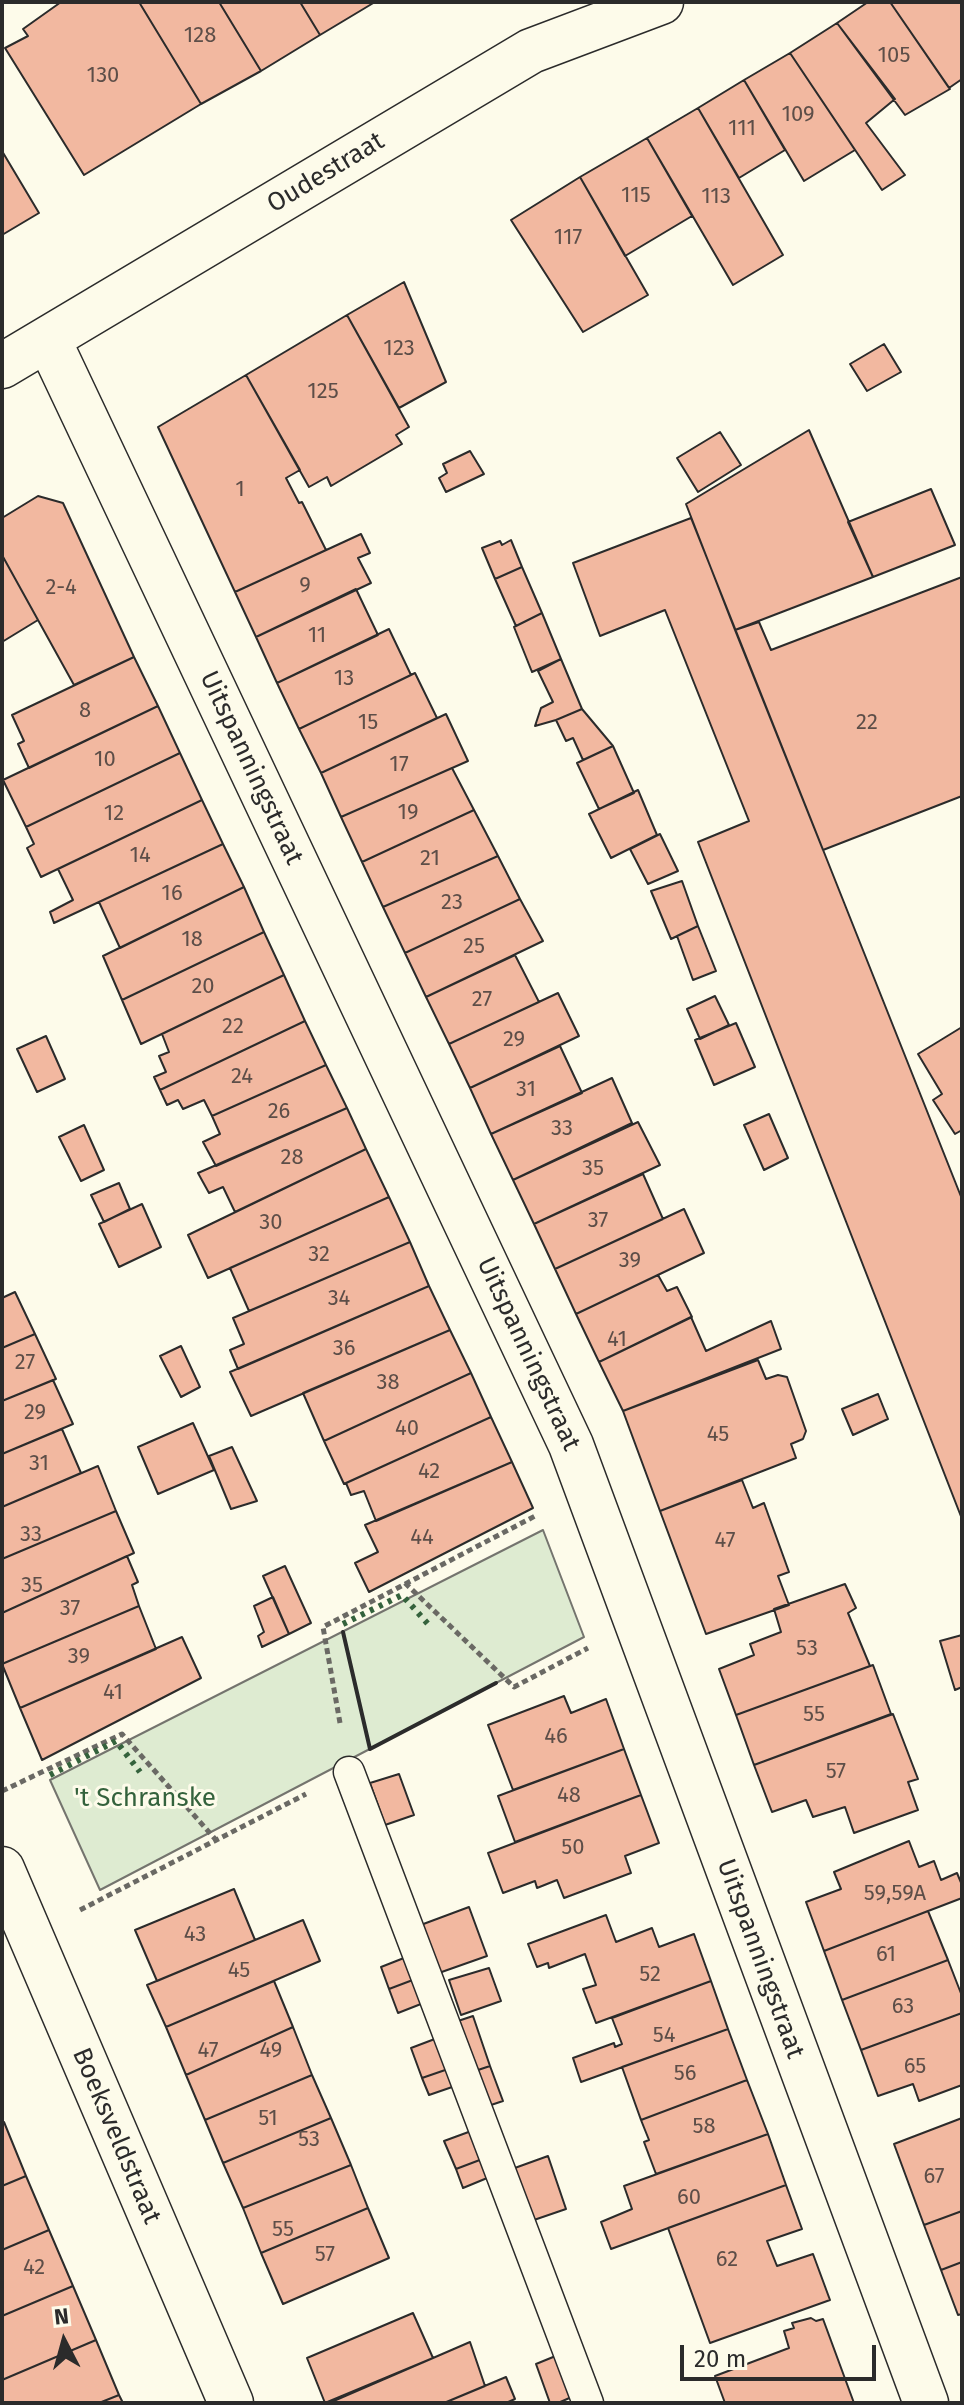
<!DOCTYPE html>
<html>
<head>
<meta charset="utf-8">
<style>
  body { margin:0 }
  #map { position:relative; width:964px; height:2405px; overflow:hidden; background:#fdfbea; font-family:"Fira Sans",sans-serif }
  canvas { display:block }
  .frame { position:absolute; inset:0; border:4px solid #2b2b2b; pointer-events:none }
  .north { position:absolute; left:24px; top:2301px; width:80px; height:80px; -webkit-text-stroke:6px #fdfbea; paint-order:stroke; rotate:354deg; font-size:22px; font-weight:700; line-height:32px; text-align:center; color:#2b2b2b }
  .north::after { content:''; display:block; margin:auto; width:28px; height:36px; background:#2b2b2b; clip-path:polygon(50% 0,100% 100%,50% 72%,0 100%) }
  .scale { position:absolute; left:680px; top:2345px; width:196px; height:36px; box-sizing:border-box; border:4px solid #2b2b2b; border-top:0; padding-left:10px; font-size:24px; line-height:28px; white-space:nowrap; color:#2b2b2b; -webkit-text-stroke:6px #fdfbea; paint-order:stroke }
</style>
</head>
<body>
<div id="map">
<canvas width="964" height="2405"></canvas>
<div class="frame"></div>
<div class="north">N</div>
<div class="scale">20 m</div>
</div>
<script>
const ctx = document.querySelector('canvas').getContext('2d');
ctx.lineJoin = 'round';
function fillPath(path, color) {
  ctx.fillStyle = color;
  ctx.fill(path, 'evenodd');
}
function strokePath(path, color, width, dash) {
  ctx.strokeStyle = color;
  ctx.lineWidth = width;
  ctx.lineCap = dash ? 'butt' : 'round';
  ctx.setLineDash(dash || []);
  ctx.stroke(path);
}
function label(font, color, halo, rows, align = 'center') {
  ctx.font = font + ' "Fira Sans",sans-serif';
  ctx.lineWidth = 6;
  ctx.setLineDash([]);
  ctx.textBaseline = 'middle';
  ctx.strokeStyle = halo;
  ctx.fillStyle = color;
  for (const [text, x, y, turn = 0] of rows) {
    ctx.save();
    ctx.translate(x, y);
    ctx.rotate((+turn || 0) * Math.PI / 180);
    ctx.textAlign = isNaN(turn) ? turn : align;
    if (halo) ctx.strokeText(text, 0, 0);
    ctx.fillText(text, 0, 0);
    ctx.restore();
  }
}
const green = new Path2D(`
  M543,1530L584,1637L100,1890L50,1780Z`);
const building = new Path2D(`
  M61,2H139L201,104L84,175L5,48L28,36L23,29Z
  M139,2H219L261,71L201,104Z
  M219,2H300L320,35L261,71Z
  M300,2H375L320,35Z
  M868,2H890L950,89L905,115L837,23Z
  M890,2H962V79L949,88Z
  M837,23L895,99L866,123L905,175L882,190L790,53Z
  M790,53L855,150L804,181L744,80Z
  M744,80L785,150L739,178L698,108Z
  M698,108L783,255L733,285L647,138Z
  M647,138L692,216L625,256L580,177Z
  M2,151L39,213L2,235Z
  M580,177L648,295L583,332L511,220Z
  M404,282L446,382L399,408L347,315Z
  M347,315L409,427L396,435L402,444L331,486L327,477L309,487L246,375Z
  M884,344L901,372L867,391L850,364Z
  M246,375L300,470L286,478L299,503L302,502L326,550L235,592L158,427Z
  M809,430L873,577L735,630L686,504Z
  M720,432L741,465L698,492L677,458Z
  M470,451L484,474L446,492L439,478L447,473L443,464Z
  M931,489L955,545L873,577L848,522Z
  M38,496L63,503L134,657L74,685L2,555V518Z
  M691,518L962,1199V1519L698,842L749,821L665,610L600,636L573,563Z
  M361,534L370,553L358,558L371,583L256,637L235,592Z
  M511,540L522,567L495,579L482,548L500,541L502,545Z
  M2,555L38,620L2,642Z
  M522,567L542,613L516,626L495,579Z
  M962,577V796L823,850L735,630L759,622L771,650Z
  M356,589L378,635L277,683L256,637Z
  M542,613L561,659L532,672L514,627Z
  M389,629L411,675L299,729L277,683Z
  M134,657L158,706L29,768L18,744L24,741L12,715Z
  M561,659L582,709L556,720L535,726L541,708L553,702L538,671Z
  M415,673L437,718L321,773L299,729Z
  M158,706L180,753L26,827L3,780Z
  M582,709L613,746L583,760L573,738L566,741L556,720Z
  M446,714L468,761L341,817L321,773Z
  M613,746L634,793L599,809L577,763Z
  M180,753L202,800L41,877L27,848L34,844L26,827Z
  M452,768L474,810L362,862L341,817Z
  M638,790L657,835L611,858L589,814Z
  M202,800L223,844L54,923L50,912L73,900L58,869Z
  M474,810L498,856L383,907L362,862Z
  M660,834L678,871L648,884L630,849Z
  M223,844L244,887L120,948L99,902Z
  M498,856L520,899L405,953L383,907Z
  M682,881L698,926L671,939L651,891Z
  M244,887L264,932L122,1000L103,956Z
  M520,899L543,941L426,997L405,953Z
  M698,926L716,971L693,980L677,936Z
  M264,932L284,975L141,1044L122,1000Z
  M515,955L539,1002L449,1044L426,997Z
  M284,975L305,1021L160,1090L154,1077L166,1072L159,1056L169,1052L162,1034Z
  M558,993L579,1036L470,1088L449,1044Z
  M715,996L729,1025L700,1039L687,1009Z
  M305,1021L326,1065L212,1116L204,1100L183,1109L178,1100L167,1105L160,1090Z
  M736,1023L755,1067L714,1085L695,1040Z
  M962,1027V1130L955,1134L933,1100L942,1094L918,1054Z
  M46,1036L65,1079L37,1092L17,1049Z
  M560,1046L582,1093L491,1134L470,1088Z
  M326,1065L347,1108L216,1166L203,1142L220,1134L212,1116Z
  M612,1078L632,1123L513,1180L491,1134Z
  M347,1108L366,1149L235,1212L223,1187L209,1193L198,1173Z
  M769,1114L788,1158L764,1170L744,1125Z
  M638,1122L660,1165L534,1224L513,1180Z
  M84,1125L104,1170L81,1181L59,1137Z
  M366,1149L389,1197L208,1278L188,1235Z
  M643,1174L663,1219L555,1269L534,1224Z
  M119,1183L130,1209L104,1222L91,1195Z
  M389,1197L410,1242L249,1311L230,1268Z
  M142,1204L161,1247L119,1267L99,1224Z
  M684,1209L704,1253L576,1314L555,1269Z
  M410,1242L429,1286L238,1369L230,1350L244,1344L233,1318Z
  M658,1275L667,1291L677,1287L692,1317L599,1362L576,1314Z
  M429,1286L450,1330L251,1416L230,1372Z
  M15,1292L35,1334L2,1348V1298Z
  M691,1317L706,1351L771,1321L781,1349L623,1411L599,1362Z
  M450,1330L471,1373L324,1441L303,1393Z
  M35,1334L56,1379L2,1401V1348Z
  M181,1346L200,1387L181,1397L160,1356Z
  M758,1360L766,1379L778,1375L787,1377L806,1431L803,1439L791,1444L796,1458L660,1511L623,1411Z
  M471,1373L491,1417L344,1484L324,1441Z
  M53,1380L73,1424L2,1454V1401Z
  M878,1394L888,1419L853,1435L842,1409Z
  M491,1417L512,1462L376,1521L364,1491L351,1495L346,1483Z
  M193,1423L214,1470L158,1494L138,1447Z
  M62,1429L81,1473L2,1507V1454Z
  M232,1447L257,1501L231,1509L209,1456Z
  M512,1462L533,1508L369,1592L355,1563L378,1552L365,1525Z
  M98,1466L116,1511L2,1559V1507Z
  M742,1480L753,1508L764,1503L789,1572L778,1576L789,1605L706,1634L660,1511Z
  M116,1511L134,1553L2,1613V1559Z
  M127,1556L138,1582L132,1585L139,1606L2,1664V1613Z
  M285,1566L311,1623L289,1634L263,1576Z
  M845,1584L856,1608L848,1613L870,1666L736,1715L719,1669L754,1655L750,1644L781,1632L774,1609Z
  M273,1597L289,1634L262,1647L258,1636L264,1632L254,1606Z
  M139,1606L156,1649L20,1708L2,1664Z
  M962,1635V1687L955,1690L940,1641Z
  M182,1637L201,1678L42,1760L20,1708Z
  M873,1665L891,1714L754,1765L736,1715Z
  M564,1696L571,1713L606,1699L624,1749L513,1790L488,1725Z
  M893,1714L918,1779L908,1782L918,1810L854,1833L845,1807L813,1817L806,1800L772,1812L754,1765Z
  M624,1749L641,1795L515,1842L498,1796Z
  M399,1774L414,1815L385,1825L370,1783Z
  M641,1795L659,1843L625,1856L631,1873L564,1898L557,1880L537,1888L535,1881L503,1893L488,1853Z
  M909,1841L919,1867L934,1861L941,1880L957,1873L962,1885V1898L824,1951L806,1902L841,1889L834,1872Z
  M234,1889L255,1940L157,1981L135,1930Z
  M469,1907L487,1956L436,1974L418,1926Z
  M928,1911L948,1960L842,2000L824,1951Z
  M606,1915L616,1942L652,1928L659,1947L694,1934L711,1981L596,2023L583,1989L596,1985L585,1954L549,1968L548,1963L537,1967L528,1944Z
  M303,1920L320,1961L166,2027L147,1985Z
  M409,1956L418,1978L389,1989L381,1967Z
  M948,1960L962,1996V2013L861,2050L842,2000Z
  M489,1968L501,2001L461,2015L449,1980Z
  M418,1978L426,2002L398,2013L389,1989Z
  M274,1981L293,2027L186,2075L166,2027Z
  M711,1981L728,2029L581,2082L573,2058L614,2043L615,2047L622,2044L612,2018Z
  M962,2013V2085L919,2101L913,2084L878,2096L861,2050Z
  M473,2016L490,2066L472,2072L455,2022Z
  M293,2027L312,2075L205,2120L186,2075Z
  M728,2029L747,2080L641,2120L622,2067Z
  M440,2037L451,2068L422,2078L411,2048Z
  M490,2066L503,2101L485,2107L472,2072Z
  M451,2068L458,2085L429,2095L422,2078Z
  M312,2075L331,2118L223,2163L205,2120Z
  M747,2080L768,2134L656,2174L644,2142L649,2140L641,2120Z
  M331,2118L351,2165L243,2208L223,2163Z
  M962,2118V2211L924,2225L894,2144Z
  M4,2122L26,2176L2,2186V2123Z
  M474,2130L485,2158L456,2169L444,2141Z
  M768,2134L786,2185L611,2249L601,2222L632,2209L624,2186Z
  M548,2156L566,2209L531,2221L512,2169Z
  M485,2158L492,2176L463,2188L456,2169Z
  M351,2165L368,2208L261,2253L243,2208Z
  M26,2176L49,2230L2,2250V2186Z
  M786,2185L802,2229L767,2241L777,2266L813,2254L830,2300L710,2343L668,2228Z
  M368,2208L389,2258L283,2304L261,2253Z
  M962,2211V2262L941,2270L924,2225Z
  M49,2230L73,2286L2,2316V2250Z
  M962,2262V2314L958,2315L941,2270Z
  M73,2286L96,2340L2,2380V2316Z
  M413,2313L433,2358L325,2403L307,2358Z
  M811,2318L816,2321L823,2319L854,2403H725L715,2376L789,2348L784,2331L794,2328L792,2323Z
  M96,2340L119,2395L99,2403H2V2380Z
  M470,2342L485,2386L444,2403H329Z
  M558,2355L574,2396L558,2403H550L536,2364Z
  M506,2377L515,2399L506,2403H444Z
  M119,2395L123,2403H99Z`);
const path = new Path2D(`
  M405,1583L514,1687L588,1648
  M340,1723L323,1627L537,1515
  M2,1791L122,1734L216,1840
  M80,1910L306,1794`);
const lane = new Path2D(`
  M349,1772L588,2403`);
const street = new Path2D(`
  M48,339L571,1445L926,2403
  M2,366L531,51L661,2
  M2,1869L231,2403`);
const hedge = new Path2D(`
  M343,1624L402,1595L428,1624
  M50,1775L116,1741L140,1772`);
const wall = new Path2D(`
  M343,1632L370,1749L496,1683`);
const numberNames = [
  ["128",200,36],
  ["105",894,56],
  ["130",103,76],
  ["109",798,115],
  ["111",742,129],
  ["115",636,196],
  ["113",716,197],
  ["117",568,238],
  ["123",399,349],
  ["125",323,392],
  ["1",240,490],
  ["9",305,586],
  ["2-4",61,588],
  ["11",317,636],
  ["13",344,679],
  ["8",85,711],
  ["15",368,723],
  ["22",867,723],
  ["10",105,760],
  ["17",399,765],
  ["19",408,813],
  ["12",114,814],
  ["14",140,856],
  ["21",430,859],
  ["16",172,894],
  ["23",452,903],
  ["18",192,940],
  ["25",474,947],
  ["20",203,987],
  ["27",482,1000],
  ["22",233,1027],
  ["29",514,1040],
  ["24",242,1077],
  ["31",526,1090],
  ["26",279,1112],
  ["33",562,1129],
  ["28",292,1158],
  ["35",593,1169],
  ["37",598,1221],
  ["30",271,1223],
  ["32",319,1255],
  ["39",630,1261],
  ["34",339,1299],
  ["41",617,1340],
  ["36",344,1349],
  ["27",25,1363],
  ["38",388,1383],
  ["29",35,1413],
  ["40",407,1429],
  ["45",718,1435],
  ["31",39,1464],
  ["42",429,1472],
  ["33",31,1535],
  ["44",422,1538],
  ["47",725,1541],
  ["35",32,1586],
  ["37",70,1609],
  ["53",807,1649],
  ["39",79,1657],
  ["41",113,1693],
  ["55",814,1715],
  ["46",556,1737],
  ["57",836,1772],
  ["48",569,1796],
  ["50",573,1848],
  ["59,59A",895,1894],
  ["43",195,1935],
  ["61",886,1955],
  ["45",239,1971],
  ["52",650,1975],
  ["63",903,2007],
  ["54",664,2036],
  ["47",208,2051],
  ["49",271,2051],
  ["65",915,2067],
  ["56",685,2074],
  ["51",268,2119],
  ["58",704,2127],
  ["53",309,2140],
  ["67",934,2177],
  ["60",689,2198],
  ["55",283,2230],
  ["57",325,2255],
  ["62",727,2260],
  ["42",34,2268]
];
const streetNames = [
  ["Oudestraat",326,173,-31],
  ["Uitspanningstraat",251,768,65],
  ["Uitspanningstraat",528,1354,65],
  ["Uitspanningstraat",760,1959,70],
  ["Boeksveldstraat",116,2136,67]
];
const parkNames = [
  ["'t Schranske",145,1799]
];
fillPath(green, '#deebd1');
strokePath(green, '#74746e', 2);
fillPath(building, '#f2b8a0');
strokePath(building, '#2b2b2b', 2);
strokePath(lane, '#2b2b2b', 33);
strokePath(street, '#2b2b2b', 47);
strokePath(path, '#6a6964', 5, [6, 4]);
strokePath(lane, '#fdfbea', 30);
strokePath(street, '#fdfbea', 44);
strokePath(hedge, '#34623c', 6, [4, 6]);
strokePath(wall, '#2b2b2b', 4);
label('22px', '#5d4e48', null, numberNames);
label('26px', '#2b2b2b', '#fdfbea', streetNames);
label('26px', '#34623c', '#fdfbea', parkNames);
</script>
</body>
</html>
